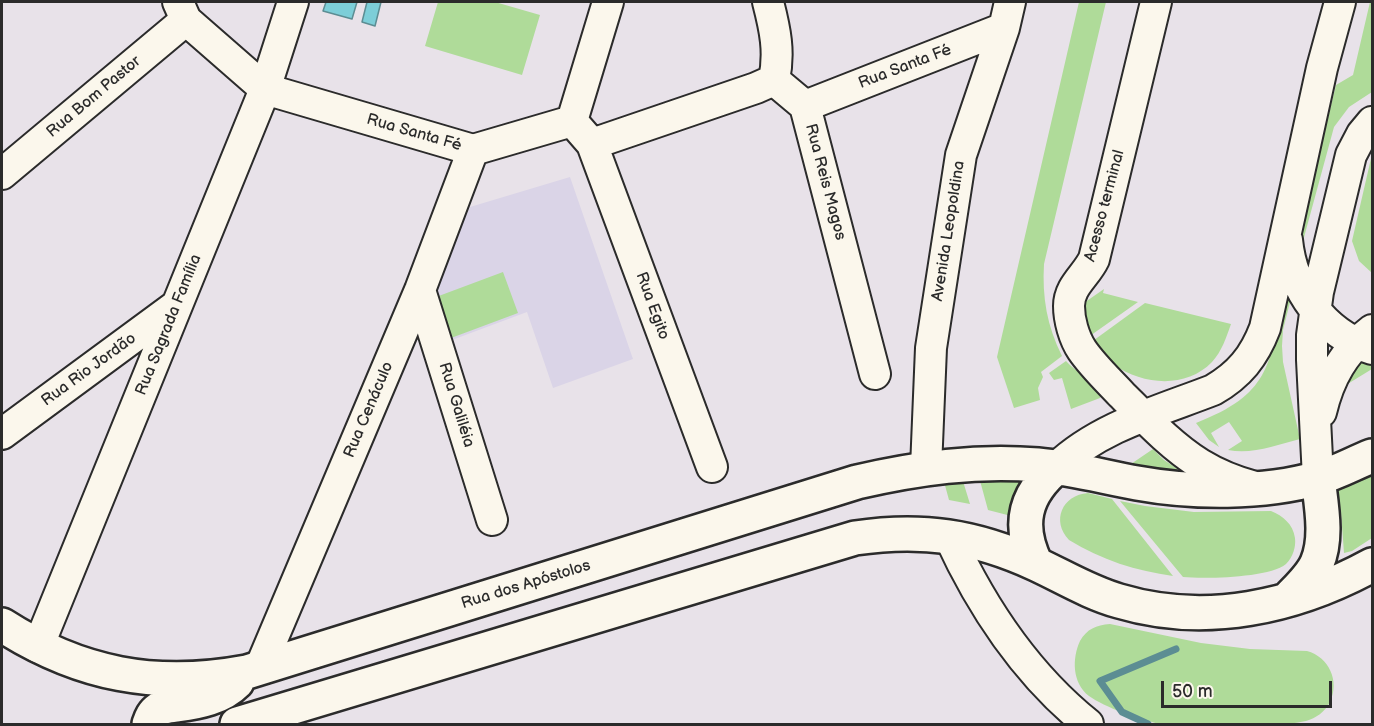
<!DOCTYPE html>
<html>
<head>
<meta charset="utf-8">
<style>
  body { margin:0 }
  #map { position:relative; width:1374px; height:726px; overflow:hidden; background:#e8e2e9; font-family:"Balsamiq Sans",sans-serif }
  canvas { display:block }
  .frame { position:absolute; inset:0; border:3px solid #2b2b2b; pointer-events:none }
  .scale { position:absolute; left:1161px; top:681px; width:171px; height:27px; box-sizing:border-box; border:3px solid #2b2b2b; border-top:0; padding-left:8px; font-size:18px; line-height:21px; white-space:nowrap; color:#2b2b2b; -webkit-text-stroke:4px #fbf7ec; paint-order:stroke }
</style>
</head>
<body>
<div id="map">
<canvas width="1374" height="726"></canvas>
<div class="frame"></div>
<div class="scale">50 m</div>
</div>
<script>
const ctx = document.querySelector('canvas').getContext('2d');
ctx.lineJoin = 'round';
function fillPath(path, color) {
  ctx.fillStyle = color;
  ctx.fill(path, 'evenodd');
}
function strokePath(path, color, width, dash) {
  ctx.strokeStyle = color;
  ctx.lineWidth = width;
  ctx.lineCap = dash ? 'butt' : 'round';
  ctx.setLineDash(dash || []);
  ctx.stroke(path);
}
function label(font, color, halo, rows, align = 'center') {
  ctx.font = font + ' "Balsamiq Sans",sans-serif';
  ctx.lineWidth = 4.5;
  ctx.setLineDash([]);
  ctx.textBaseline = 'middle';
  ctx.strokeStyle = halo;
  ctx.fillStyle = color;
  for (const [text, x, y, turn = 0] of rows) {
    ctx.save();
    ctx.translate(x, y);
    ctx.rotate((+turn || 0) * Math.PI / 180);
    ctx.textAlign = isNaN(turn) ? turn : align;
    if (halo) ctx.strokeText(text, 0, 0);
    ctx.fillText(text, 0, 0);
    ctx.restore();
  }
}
const built = new Path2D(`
  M570,177L633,359L553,388L527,312L444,343L428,300L470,207Z`);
const green = new Path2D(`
  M438,2H495L540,15L522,75L425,46Z
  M1079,2H1106L1044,264C1042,297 1047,326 1062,356L1041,372L1043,377L1038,388L1040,400L1014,408L997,357Z
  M1370,2H1372V92L1349,107L1334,127L1303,241V219L1336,85L1353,75Z
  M1372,154V273L1359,261L1352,241Z
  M503,272L518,313L443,341L428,300Z
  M1104,289L1103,293L1138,302L1087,338L1081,305Z
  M1285,297L1291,298L1283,330L1282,346L1283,362L1300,439C1276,445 1252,455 1228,450L1242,441L1229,422L1211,433L1219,447L1209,440L1196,423C1270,394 1268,367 1285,297Z
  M1145,303L1231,324C1226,338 1222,351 1212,362C1186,389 1143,385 1114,365C1105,360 1098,350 1090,343Z
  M1372,359V369L1341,388L1351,360Z
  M1066,361C1074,370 1098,386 1102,394L1100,398L1071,409L1062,378L1054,380L1049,373Z
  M1153,449L1164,460L1178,469L1176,473L1131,464Z
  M1372,463V538L1352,551L1344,553L1341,513L1332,480Z
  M1034,475L1019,518L988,510L979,477Z
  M943,478H962L970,504L949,500Z
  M1088,493L1112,499L1173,576C1137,571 1101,560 1069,540C1051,521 1062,495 1088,493Z
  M1120,501L1145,506L1194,512L1271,511C1283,516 1293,524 1295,538C1296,547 1293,557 1286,564C1269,578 1205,579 1183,577Z
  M1110,624L1201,643L1250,649L1307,651C1329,657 1340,681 1330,702C1325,712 1316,718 1306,721C1284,726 1260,724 1238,724C1215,724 1182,726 1160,724C1141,720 1104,707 1089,696C1072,683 1072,658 1080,641C1087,629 1096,625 1110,624Z`);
const water = new Path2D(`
  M326,2H357L352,19L323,11Z
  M367,2H381L375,26L362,22Z`);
const stream = new Path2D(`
  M1148,724L1122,712L1100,681L1176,649`);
const minor = new Path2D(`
  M178,2L186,20L265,89L473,150L572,121L592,144L756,88L774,80
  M768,2C775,29 780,52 774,80L805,106L875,374
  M1156,2L1094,259C1086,276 1069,286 1069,306C1069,320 1074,338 1082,350C1093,366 1108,380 1121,394C1146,419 1171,446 1200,464C1218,475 1236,482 1255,487
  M805,106L1004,28
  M572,121L608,2
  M592,144L712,467
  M2,174L186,20
  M1287,240C1292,290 1324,334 1372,349
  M420,290L492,520
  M1321,412C1329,378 1344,351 1372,330
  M2,434L177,305
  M1057,467C1099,427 1159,411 1213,390C1239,375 1254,357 1265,328L1322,68L1340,2
  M926,468L931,348L961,155L1004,28L1010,2
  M1318,478L1312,360V335L1318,292L1351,155L1362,134L1372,122
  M949,536C982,608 1026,674 1088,724
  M38,647L265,89L293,2
  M260,668L420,290L473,150`);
const major = new Path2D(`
  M1036,564C1017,525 1024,495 1057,467
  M1287,600C1297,589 1311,577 1317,563C1328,538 1321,504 1318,478
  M2,625C80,675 156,689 247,672L857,482C918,468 976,460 1038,465C1071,468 1104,477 1137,483C1192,493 1263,494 1318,478C1337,473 1354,463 1372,456
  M149,724C151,718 153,713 159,709C164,706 171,706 177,705C199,702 221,698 237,682
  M237,724L855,538C922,528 975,536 1036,564C1064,577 1090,593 1119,601C1206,627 1295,607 1372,565`);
const streetNames = [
  ["Rua Santa Fé",905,67,-21],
  ["Rua Bom Pastor",94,97,-40],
  ["Rua Santa Fé",414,133,16],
  ["Rua Reis Magos",825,182,75],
  ["Acesso terminal",1105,206,-75],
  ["Avenida Leopoldina",949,231,-81],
  ["Rua Egito",652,306,70],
  ["Rua Sagrada Família",169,325,-68],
  ["Rua Rio Jordão",89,370,-36],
  ["Rua Galiléia",456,405,73],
  ["Rua Cenáculo",369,410,-67],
  ["Rua dos Apóstolos",526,585,-17]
];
fillPath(built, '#dad4e7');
fillPath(green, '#afdb99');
fillPath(water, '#7dced8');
strokePath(water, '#5c8d93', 1.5);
strokePath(stream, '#5c8d93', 7);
strokePath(minor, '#2b2b2b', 34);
strokePath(major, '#2b2b2b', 38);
strokePath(minor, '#fbf7ec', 30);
strokePath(major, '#fbf7ec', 33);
label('16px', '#2b2b2b', '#fbf7ec', streetNames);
</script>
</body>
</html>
